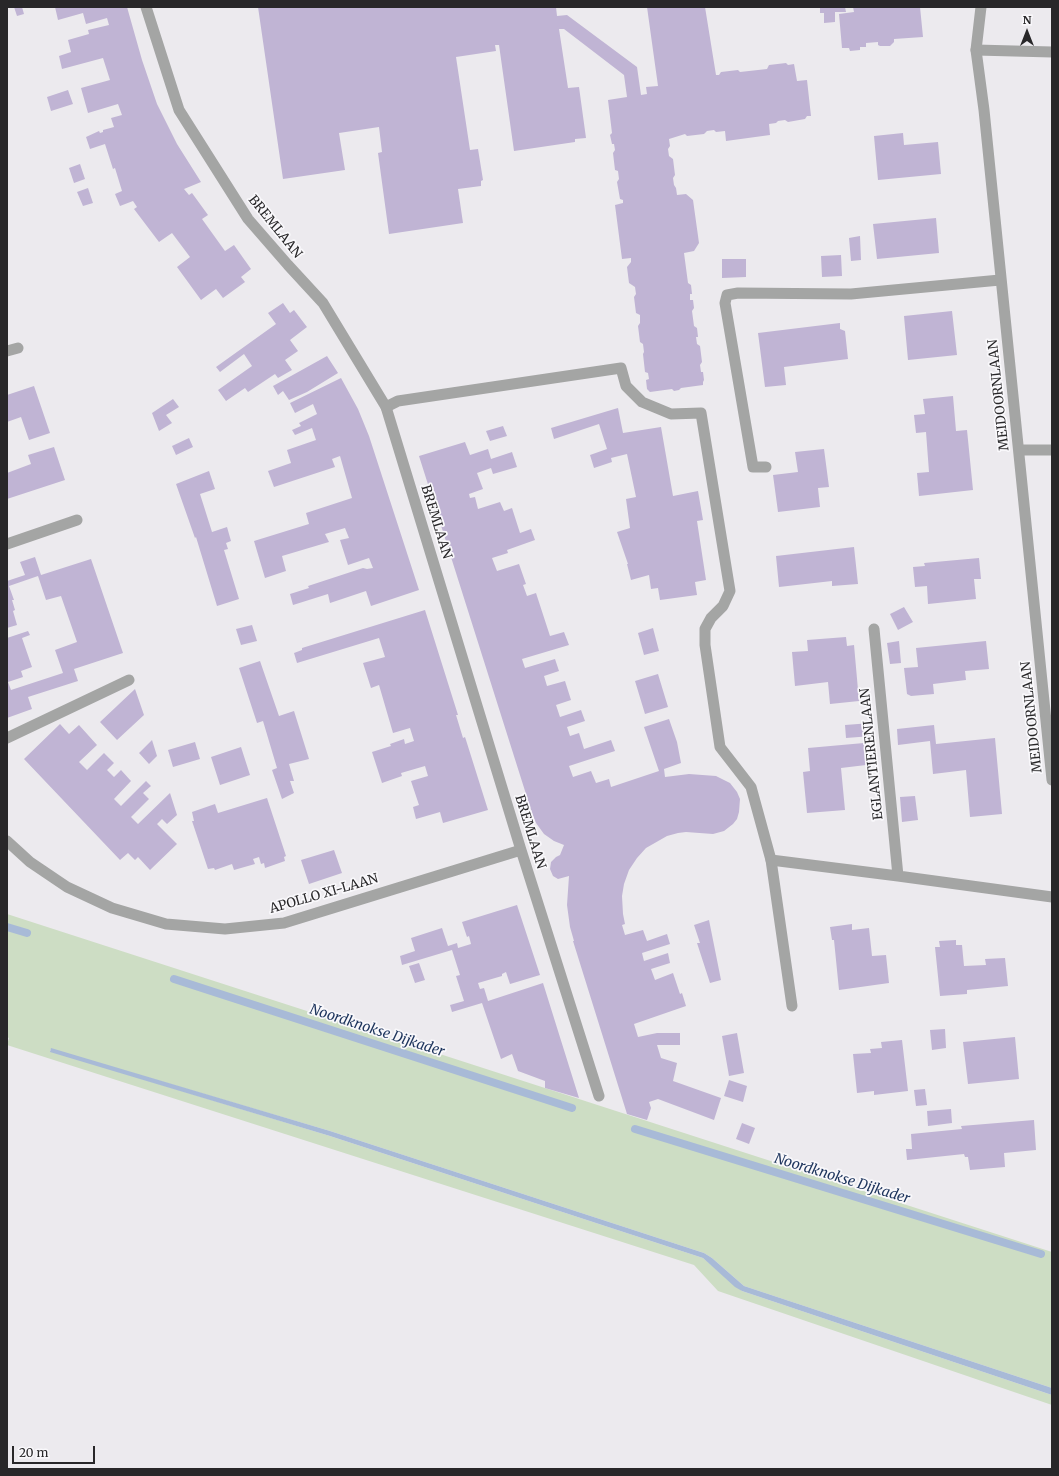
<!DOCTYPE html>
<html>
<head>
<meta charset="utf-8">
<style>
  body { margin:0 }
  #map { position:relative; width:1059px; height:1476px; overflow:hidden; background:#eceaee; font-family:Merriweather,serif }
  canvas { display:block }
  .frame { position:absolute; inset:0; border:8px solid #282729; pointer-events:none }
  .north { position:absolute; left:1007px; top:12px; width:40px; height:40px; -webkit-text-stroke:3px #f9f8fb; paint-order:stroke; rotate:0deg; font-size:11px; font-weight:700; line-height:16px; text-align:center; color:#282729 }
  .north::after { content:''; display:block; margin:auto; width:14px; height:18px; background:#282729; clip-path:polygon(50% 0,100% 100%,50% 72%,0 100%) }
  .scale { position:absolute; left:12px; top:1446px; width:83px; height:18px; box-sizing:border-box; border:2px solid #282729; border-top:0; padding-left:5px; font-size:12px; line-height:14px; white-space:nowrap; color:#282729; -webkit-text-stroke:3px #f9f8fb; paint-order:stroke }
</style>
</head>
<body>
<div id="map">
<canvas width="1059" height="1476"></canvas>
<div class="frame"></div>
<div class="north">N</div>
<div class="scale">20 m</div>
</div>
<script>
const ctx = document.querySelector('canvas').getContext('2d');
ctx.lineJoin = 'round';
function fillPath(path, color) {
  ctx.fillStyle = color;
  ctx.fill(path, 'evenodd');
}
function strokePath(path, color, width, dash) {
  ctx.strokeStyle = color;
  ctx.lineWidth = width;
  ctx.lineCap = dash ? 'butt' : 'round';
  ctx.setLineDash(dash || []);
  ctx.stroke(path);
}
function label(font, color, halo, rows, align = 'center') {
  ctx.font = font + ' Merriweather,serif';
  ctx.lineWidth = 3.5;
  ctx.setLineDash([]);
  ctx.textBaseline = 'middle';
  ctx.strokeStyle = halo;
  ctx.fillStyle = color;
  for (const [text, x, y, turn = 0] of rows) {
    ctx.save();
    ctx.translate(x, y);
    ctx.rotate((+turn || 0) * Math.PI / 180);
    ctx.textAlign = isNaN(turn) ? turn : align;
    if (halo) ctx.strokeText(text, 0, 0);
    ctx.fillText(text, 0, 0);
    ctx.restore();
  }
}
const green = new Path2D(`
  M7,914L1052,1252V1388L744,1286L712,1258L704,1253L330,1131L51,1049L50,1051L330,1136L703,1258L742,1291L1052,1395V1405L718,1291L694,1265L7,1045L9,1038L7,1037Z`);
const water = new Path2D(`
  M51,1048L330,1131L704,1253L712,1258L744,1286L1052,1388V1395L742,1291L735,1287L703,1258L330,1136L50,1052Z`);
const stream = new Path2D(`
  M7,927L27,933
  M174,979L572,1108
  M635,1129L1041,1254`);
const building = new Path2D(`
  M14,7H22L24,14L17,16Z
  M55,7H127L142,60L157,104L177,144L201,182L184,189L189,195L192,193L208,215L202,219L225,251L234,245L251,269L241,277L245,282L223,298L216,289L201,300L177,267L190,257L172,233L159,242L134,209L137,207L133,201L120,206L115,194L122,191L115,168L113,169L105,144L90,149L86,137L99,131L100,133L103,132V130L114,127L111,118L122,115L118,104L88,113L81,88L110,80L103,58L62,69L59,56L71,52L68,40L89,34L88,30L109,25L107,18L86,24L83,13L58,20Z
  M258,7H556L557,16L567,15L637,67L641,95L647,94L646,87L658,86L647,7H705L716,75H719L721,72L738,70L740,72L767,69L769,65L786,63L788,65L794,64L797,81L807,80L811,116H807L805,119L788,122L785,120L778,121L776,123L769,124L770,135L726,141L725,131L716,132L714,130L707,131L704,134L687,136L685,134L669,139L670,146L668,149L669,156L673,159L675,175L673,178L674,185L676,188L677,195L686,194L693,200L699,243L694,251L684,253L688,283L691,285L692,294H690V300H693L694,308L692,311L694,326L697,328L698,337H696L697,344L700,346L702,362L700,365L701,372H703L704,380L703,382V385L681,388L679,390L674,391L672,389L650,392L647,389L646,380L649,379L648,373L645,372L643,354L644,352L643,344L640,342L638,326L640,323V315L636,313L634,297L636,294L635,287L629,283L627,267L631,262V258L622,259L615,205L623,203V200L620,199L617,182L619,179L618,171L615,170L613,153L615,150L614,144H612L610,135L612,133L608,100L627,97L624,75L564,29H559L568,88L579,87L586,138L575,139V142L514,151L499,45H495L496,51L456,57L470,150L478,149L483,180L481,181V186L458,189L463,223L389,234L378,153L382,152L379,127L339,133L345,170L283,179Z
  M820,7H845L846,12H835V22L824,23V13H820Z
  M853,7H920L923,37L894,39V42L890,46H880L878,45V42L866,43V47H860V50L850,51L849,48H842L839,14L854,12Z
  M68,90L73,104L51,111L47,97Z
  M903,133L904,145L938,142L941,174L878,180L874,136Z
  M80,164L85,179L74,183L69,168Z
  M88,188L93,203L83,206L77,192Z
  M936,218L939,253L877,259L873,224Z
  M860,236L861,260L851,261L849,238Z
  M841,255L842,276L822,277L821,256Z
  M722,259H746V277L722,278Z
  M283,303L290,313L294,310L307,327L290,340L298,351L285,360L292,370L278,378L275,374L248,392L245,388L226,401L218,390L252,366L244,354L220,372L216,367L276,324L268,313Z
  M952,311L957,355L908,360L904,316Z
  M840,323V329L845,331L848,359L784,367L786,385L765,387L758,333Z
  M327,356L338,373L307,392L289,400L283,391L278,395L273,386Z
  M341,378L358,409L369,436L419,590L371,606L366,591L330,603L328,594L293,605L290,594L309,588L308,586L363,568L367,569L373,568L369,558L348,565L340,540L349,538L345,528L325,534L329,542L282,556L286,571L265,578L254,541L309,524L306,513L352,498L340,456L332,459L335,467L274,487L268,471L291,463L287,450L316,440L312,428L295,435L292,430L301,426L299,423L317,414L313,404L295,413L290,403Z
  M34,386L50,433L29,440L21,417L7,422V395Z
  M953,396L956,431L967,430L973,490L919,496L917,473L929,472L926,432L916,433L914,415L925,414L923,399Z
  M173,399L179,407L166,415L172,423L159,431L152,413Z
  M618,408L623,433L661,427L673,496L698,491L703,520L697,521L706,580L695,582L697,595L660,600L658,588L651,589L649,575L631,580L627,564H628L617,532L630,528L626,499L636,497L627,454L611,458L612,462L594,468L590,455L607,449L599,424L554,439L551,428Z
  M503,426L507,436L490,441L486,431Z
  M189,438L193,447L176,455L172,446Z
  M465,442L470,455L488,449L491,459L512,452L517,467L493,474L491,468L477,473L483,489L469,494L470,498L475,497L478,509L500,502L504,511L512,508L520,533L531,529L535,540L507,550L508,553L492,558L497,571L519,564L526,584L523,585L527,596L536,593L550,636L564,632L569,645L522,659L525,668L555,659L559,671L544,676L547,686L565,681L571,700L556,705L560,717L581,710L585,721L567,727L570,736L579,733L584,749L611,740L615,751L569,766L573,777L591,771L596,783L609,779L611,787L659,771L644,727L669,719L677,742L681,763L664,769L665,777L689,774L716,776L730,783L737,792L740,799L739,812L737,819L733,824L724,831L713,834L686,832L678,833L667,836L646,848L637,858L629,870L624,884L622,896L623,914L625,924L622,925L625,935L643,930L647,941L667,934L670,944L642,953L644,961L668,953L670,963L651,969L655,980L673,973L680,994L682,993L686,1006L634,1024L638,1037L657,1033H680V1045H657L661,1058L677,1063L673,1081L721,1098L714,1120L658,1099L649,1102L651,1108L647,1120L627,1114L573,941H574L570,927L567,905L569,876L558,879L553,876L550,869L551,862L556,857L560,855L564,845L554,841L544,834L536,823L532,813L419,456Z
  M54,447L65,480L7,499V473L31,464L28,455Z
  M824,449L829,487L818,488L820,507L778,512L773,475L798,472L795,452Z
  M209,471L215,489L200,494L212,532L227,527L231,541L226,543L228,549L224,550L239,599L217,606L196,537L195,538L176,484Z
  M854,547L858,584L832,586V581L779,587L776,556Z
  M35,557L41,575L91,559L123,653L74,669L78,681L28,697L32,709L7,718V638L28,631L30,635L22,638L32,667L21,671L23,677L8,682L11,690L63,673L55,650L77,642L61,596L46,600L38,576L9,586L14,600H12L15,610L13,611L17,625L7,628V581L25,575L20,562Z
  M979,558L981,579H974L976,599L928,604L927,586L915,587L913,567L925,566L924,563Z
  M904,607L913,622L898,630L890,614Z
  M425,610L458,715H456L463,738L465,737L466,740L488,810L443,823L440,812L416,819L413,807L419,805L411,781L428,776L425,766L401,773L402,776L382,783L372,752L391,746L390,744L404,739L405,744L414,741L410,728L393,733L379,685L371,688L363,663L385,657L379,638L297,663L294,653L302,650V648Z
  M252,625L257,641L241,645L236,629Z
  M653,628L659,651L644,655L638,633Z
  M846,637L847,646L854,645L859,701L830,704L828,682L795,686L792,652L808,651L807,640Z
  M899,641L901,663L890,664L887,643Z
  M986,641L989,669L965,671L966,680L933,684L934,694L911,696L907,694L904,668L918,667L916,648Z
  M260,661L279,716L294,711L309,759L289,764L294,781H290L294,793L282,799L272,770L277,768L263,721L257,723L239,668Z
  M658,674L668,707L645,714L635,681Z
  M135,689L144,715L117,740L100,722Z
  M871,723L872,736L846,738L845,725Z
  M60,724L69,734L79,725L97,745L79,762L87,770L104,753L114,763L107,770L114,777L121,770L131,781L114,799L121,806L146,781L151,786L143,793L149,799L131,817L138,824L170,793L177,815L167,824L162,819L157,824L177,844L150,870L138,857L135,860L128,853L120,860L24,759Z
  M934,725L936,744L995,738L1002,814L970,817L966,770L933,774L930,741L898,745L897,729Z
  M152,740L157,756L149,764L139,753Z
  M195,742L200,759L173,767L168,750Z
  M864,743L866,765L841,768L845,810L807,813L803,772L810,771L808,748Z
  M241,747L250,775L220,785L211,757Z
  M915,796L918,820L902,822L900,797Z
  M267,798L286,856L284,857L285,861L265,868L264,863L261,864L259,857L253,859L255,864L234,870L232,864L215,870L214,868L208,869L192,821H194L192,812L215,804L218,813Z
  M334,850L342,873L309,884L301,860Z
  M517,905L540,975L510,984L506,972L502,974V976L478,983L480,989L484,988L488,1001L543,983L579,1098L545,1088V1081L518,1071L512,1054L501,1059L482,1003L452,1012L450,1005L464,1001L456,976L460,975L452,950L402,965L400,956L415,951L411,938L442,928L448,946L457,943L458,948L471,944L469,936L467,937L462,922Z
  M709,920L721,980L710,983L697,943H700L694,925Z
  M852,924V930L869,928L872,956L886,955L889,983L839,990L834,940H832L830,927Z
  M956,940V945H962L964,966L986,965L985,959L1005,958L1008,986L967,990V994L940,996L935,947H940L939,941Z
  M419,963L425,980L415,983L409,966Z
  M945,1029L946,1048L932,1050L930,1030Z
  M737,1033L744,1073L729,1076L722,1036Z
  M1015,1037L1019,1079L968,1084L963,1042Z
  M902,1040L908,1091L874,1095V1091L857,1093L853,1054L871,1053L870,1049L882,1048L881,1042Z
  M729,1080L747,1086L743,1102L724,1096Z
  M925,1089L927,1105L916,1106L914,1090Z
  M951,1109L952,1123L928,1126L927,1111Z
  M1034,1120L1036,1150L1004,1153L1005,1167L970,1170L968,1157H965L964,1154L907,1160L906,1149H912L911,1134L962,1129L961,1126Z
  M742,1123L755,1128L749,1144L736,1139Z`);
const service = new Path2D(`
  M976,50L1052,52
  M386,407L398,401L621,368L626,386L642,402L671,414L701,413L730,591L723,606L711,618L705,629V645L720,747L751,787L771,860L792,1006
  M766,467H753L725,303L727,295L738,293L851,294L1000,280`);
const minor = new Path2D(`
  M146,7L179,110L248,219L288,265L323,303L386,407L521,850L599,1096
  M981,7L976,50L984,110L1052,780
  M7,351L18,348
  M1019,450H1052
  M7,544L77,520
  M874,629L898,876
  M7,738L129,680
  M7,841L30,862L67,887L112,908L166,924L225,929L284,923L521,850
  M771,860L898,876L1052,897`);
const streetNames = [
  ["BREMLAAN",275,227,51],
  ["MEIDOORNLAAN",999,395,-96],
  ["BREMLAAN",436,522,73],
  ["MEIDOORNLAAN",1032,717,-96],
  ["EGLANTIERENLAAN",872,754,-96],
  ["BREMLAAN",530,832,73],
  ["APOLLO XI-LAAN",324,894,-16]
];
const waterNames = [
  ["Noordknokse Dijkader",377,1031,18],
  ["Noordknokse Dijkader",842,1179,17]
];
fillPath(green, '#cdddc4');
fillPath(water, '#a8bad7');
strokePath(stream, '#a8bad7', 8);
fillPath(building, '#c0b4d4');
strokePath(service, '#a4a5a4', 11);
strokePath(minor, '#a4a5a4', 11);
label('13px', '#282729', '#f9f8fb', streetNames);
label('italic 14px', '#1d345c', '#f9f8fb', waterNames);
</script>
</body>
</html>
